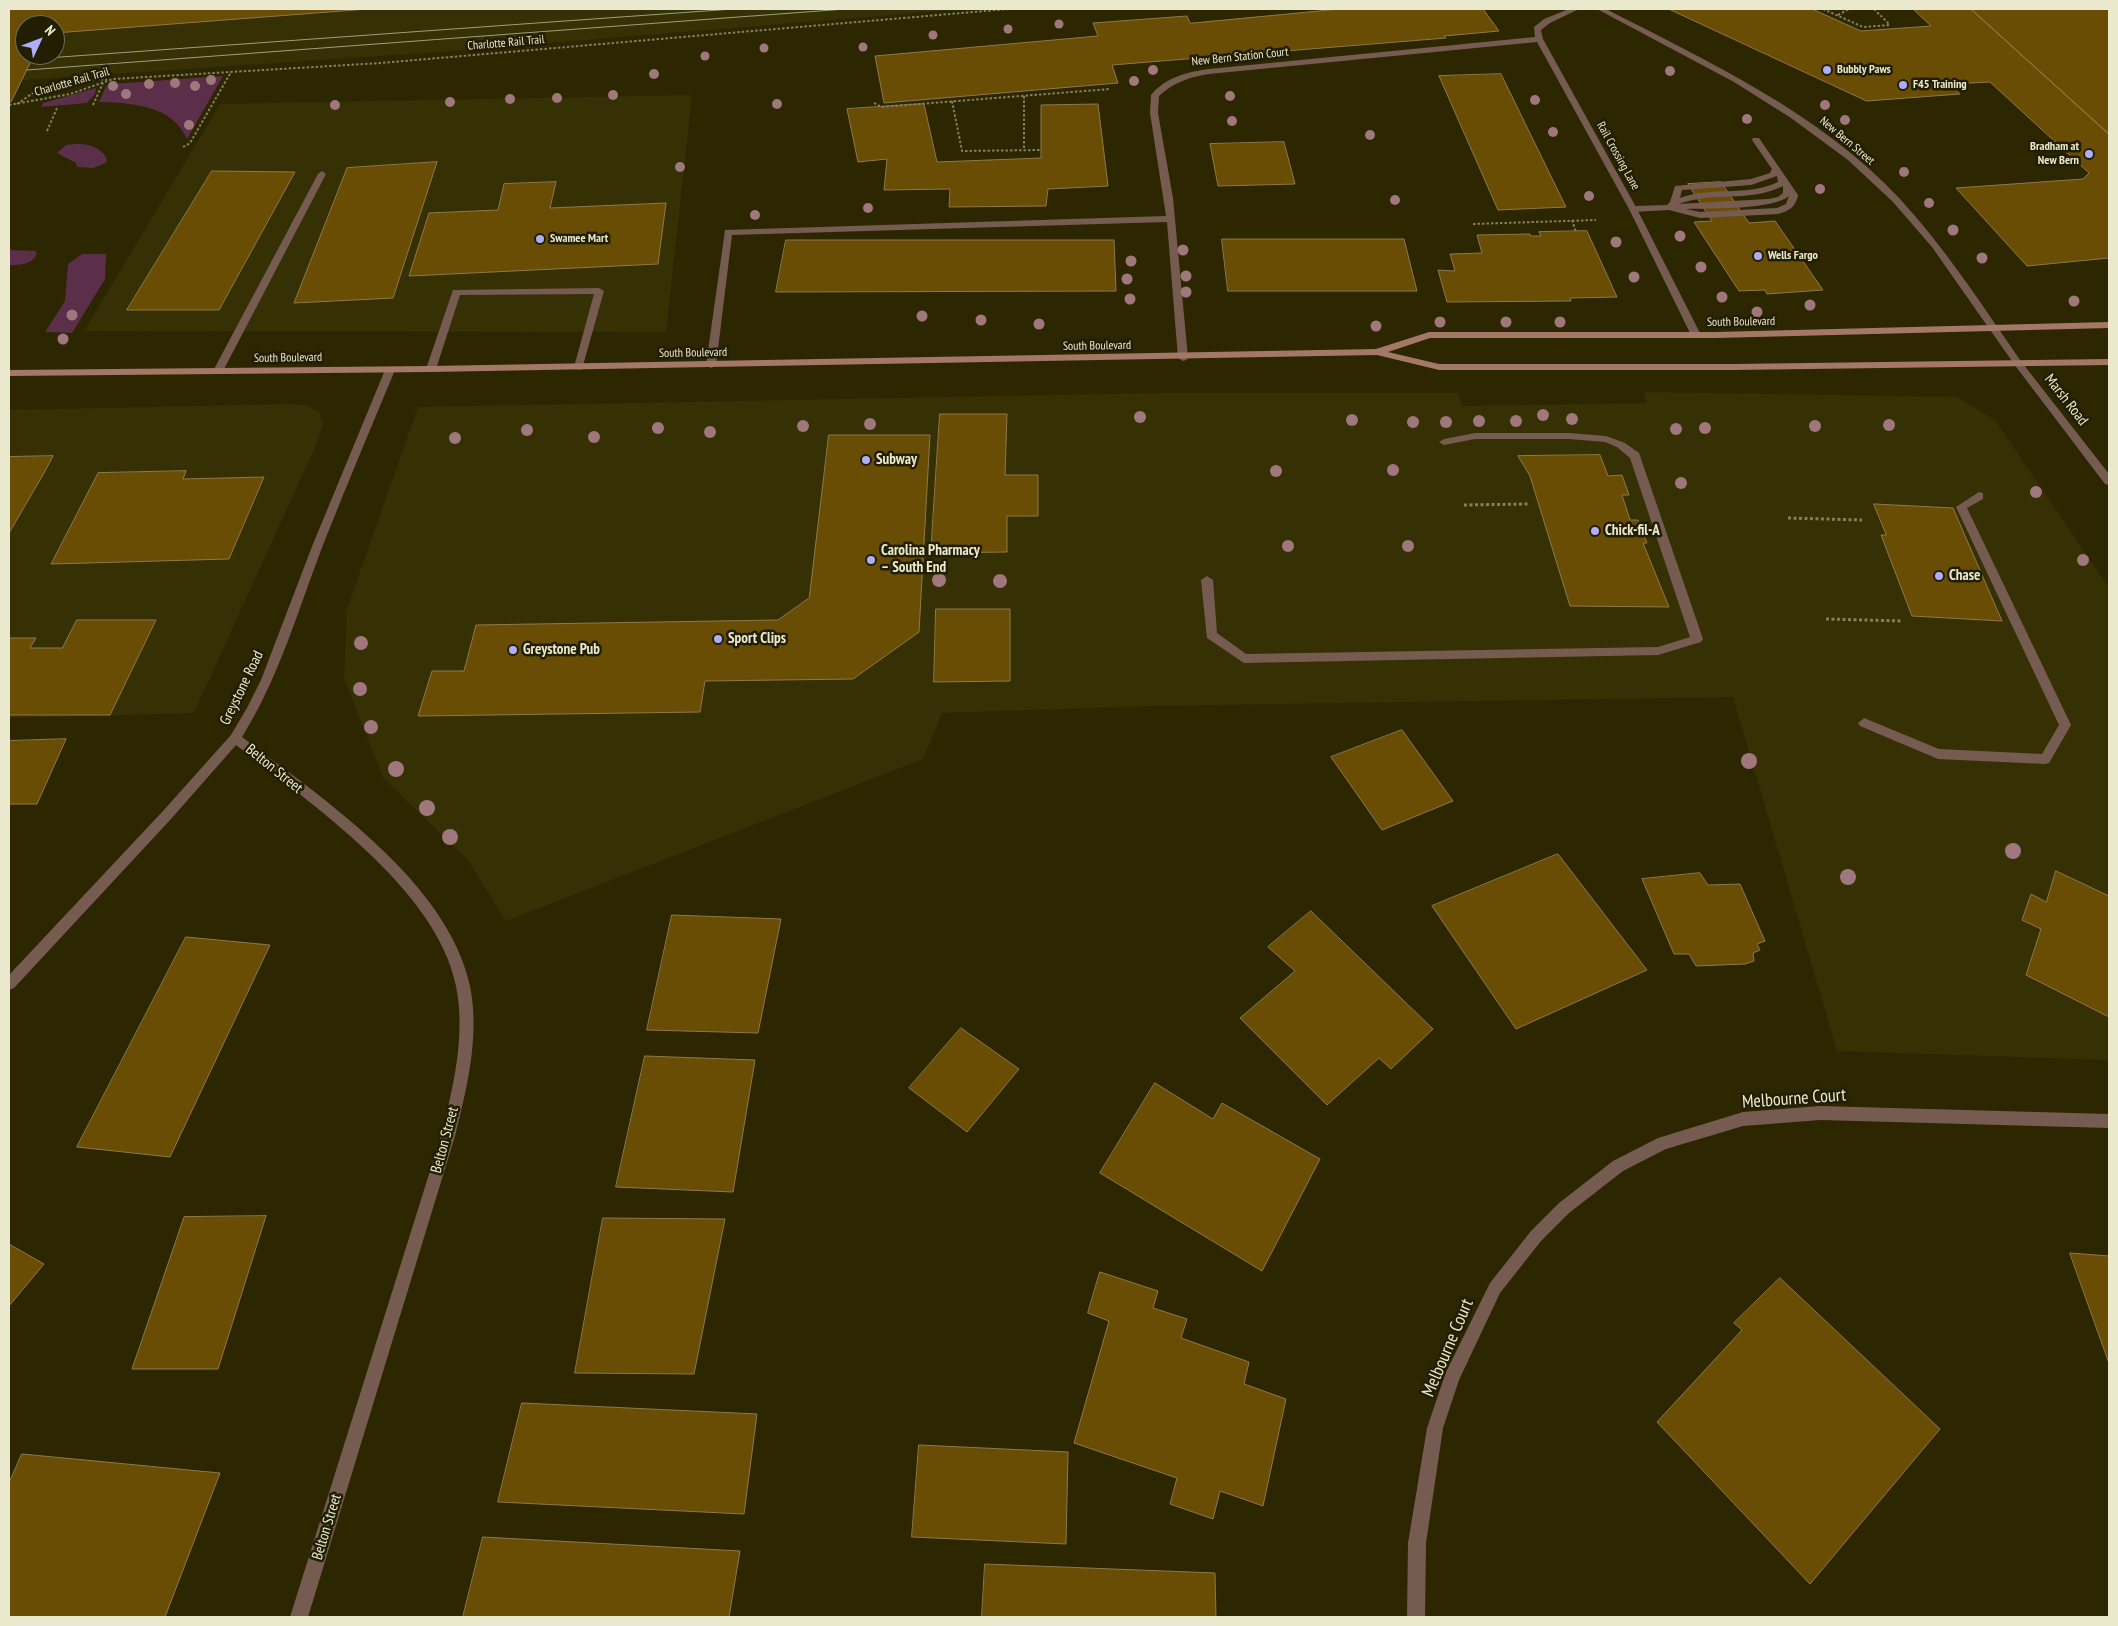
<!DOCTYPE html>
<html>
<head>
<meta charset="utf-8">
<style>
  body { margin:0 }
  #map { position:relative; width:2118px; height:1626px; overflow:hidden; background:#2c2701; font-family:"PT Sans Narrow",sans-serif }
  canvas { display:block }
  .frame { position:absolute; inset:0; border:10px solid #eae8cd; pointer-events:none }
  .north { position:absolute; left:15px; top:15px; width:50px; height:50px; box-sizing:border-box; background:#211e04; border:1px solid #716f54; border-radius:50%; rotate:47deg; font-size:14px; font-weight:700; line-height:20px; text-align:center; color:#eae8cd }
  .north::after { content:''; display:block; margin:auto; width:18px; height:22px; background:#aeaefb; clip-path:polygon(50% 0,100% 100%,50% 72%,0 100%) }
</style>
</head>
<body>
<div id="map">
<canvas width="2118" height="1626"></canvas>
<div class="frame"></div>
<div class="north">N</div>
</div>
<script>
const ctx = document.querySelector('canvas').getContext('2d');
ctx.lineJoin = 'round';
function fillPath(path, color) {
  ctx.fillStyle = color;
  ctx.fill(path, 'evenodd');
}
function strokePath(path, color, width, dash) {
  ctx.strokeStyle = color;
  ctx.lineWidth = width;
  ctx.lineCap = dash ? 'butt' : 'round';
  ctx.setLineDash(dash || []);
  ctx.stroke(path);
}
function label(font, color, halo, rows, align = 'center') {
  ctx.font = font + ' "PT Sans Narrow",sans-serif';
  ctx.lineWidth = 5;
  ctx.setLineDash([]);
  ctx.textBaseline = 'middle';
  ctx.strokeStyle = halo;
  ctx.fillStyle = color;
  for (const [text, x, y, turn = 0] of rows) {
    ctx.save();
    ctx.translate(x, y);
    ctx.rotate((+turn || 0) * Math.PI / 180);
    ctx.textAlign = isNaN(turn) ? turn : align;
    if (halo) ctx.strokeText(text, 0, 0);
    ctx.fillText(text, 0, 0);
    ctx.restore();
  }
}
const built = new Path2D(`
  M9,9H964L439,52L9,81ZM25,25H55V55H25Z
  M692,95L666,332L84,331L220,104Z
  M1644,392L1957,397L1995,420L2109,588V1060L1837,1051L1733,697L1148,706L942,713L923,759L506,921L467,859L383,778L344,678L347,609L418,407L1164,393H1458L1462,406L1647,403Z
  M287,404L305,405L319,412L323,422L317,443L194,713L9,718V410Z`);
const green = new Path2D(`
  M223,76L187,139C172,105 132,103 99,102L106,86L112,84Z
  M96,88L95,94L87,103L41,107L43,103Z
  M75,144C88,144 100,146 107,159L106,163L93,168L77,167L76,163L57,153L66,145Z
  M9,250L35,251L37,253C33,265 20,265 9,265Z
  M82,254H106L105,279L72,333L45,332L65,301L68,264Z`);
const building = new Path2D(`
  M9,9H368L55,33V25H25V55H34L11,102H9Z
  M1340,9H1483L1499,31L1444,36L1446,38L1112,65L1118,83L884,103L875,56L1098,36L1093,23L1187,16L1190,23Z
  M1669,9H1812L1861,31L1931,26L1913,9H1971L2109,134V258L2027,266L1956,188L2083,179L2089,173L1990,82L1949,84L1960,94L1867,101Z
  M1971,9H2109V134Z
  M1501,74L1566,207L1498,210L1439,76Z
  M924,104L937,162L1041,158V105L1098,104L1108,186L1048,189L1046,206L949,207L950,189L884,190L887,159L858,162L847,109Z
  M1284,142L1295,184L1218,186L1210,144Z
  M437,162L393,298L294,303L347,168Z
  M212,171L295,172L219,310H127Z
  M556,182L550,208L666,203L658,264L409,276L429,213L498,210L504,184Z
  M1721,182L1749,223L1775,221L1823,290L1767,294L1765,290L1739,291L1694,222L1712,221L1688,184Z
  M1587,231L1617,297L1570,298L1571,301L1447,302L1438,270L1455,271L1450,254L1482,253L1477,235L1530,234V236H1541L1539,232Z
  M1222,239H1404L1417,291H1228Z
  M786,240H1114L1116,291L776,292Z
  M940,414H1007L1005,475H1038V516H1007V552L931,553Z
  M829,435H930L919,632L853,679L705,681L700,712L418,716L432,671H464L476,625L778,620L809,598Z
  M1600,455L1608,476L1622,475L1629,495H1622L1630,520H1638L1647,543H1643L1669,607L1570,606L1530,476L1518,456Z
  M53,456L44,473L9,533V457Z
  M186,471L183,479L264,477L229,559L51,564L98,473Z
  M1874,504L1953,508L2002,621L1912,616L1881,535H1886Z
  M936,609H1010V681L934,682Z
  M77,620H156L110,715H9V638H36L30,648H62Z
  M1402,730L1453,801L1382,830L1331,757Z
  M66,739L37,804H9V741Z
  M1558,854L1647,970L1516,1029L1432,906Z
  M2056,871L2109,896V1017L2026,975L2041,929L2022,920L2031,894L2046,902Z
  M1700,873L1708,885L1740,884L1765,941L1757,944L1760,950L1753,953L1754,961L1745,964L1696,966L1689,954H1674L1642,879Z
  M1311,911L1433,1029L1391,1069L1379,1058L1327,1105L1240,1018L1295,971L1268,947Z
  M672,915L781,919L758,1033L647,1030Z
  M186,937L270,945L170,1157L77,1147Z
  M961,1028L1019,1069L967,1132L909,1088Z
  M645,1056L755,1060L733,1192L616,1187Z
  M1155,1083L1213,1119L1222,1103L1320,1159L1262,1271L1100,1173Z
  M266,1216L218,1369H132L184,1217Z
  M603,1218L725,1219L694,1374L575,1373Z
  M9,1244L44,1264L9,1306Z
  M2070,1253L2109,1256V1363Z
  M1100,1272L1158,1291L1153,1308L1187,1319L1181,1338L1249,1362L1244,1384L1286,1399L1263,1506L1220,1491L1213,1519L1170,1504L1177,1478L1074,1443L1109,1321L1088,1313Z
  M1780,1278L1940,1429L1810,1584L1657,1422L1742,1330L1734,1323Z
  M522,1403L757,1414L744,1514L498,1502Z
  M919,1445L1068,1452L1066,1544L912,1537Z
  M22,1454L220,1473L165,1617H9V1483Z
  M483,1537L740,1551L729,1617H463Z
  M985,1564L1215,1573L1216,1617H982Z`);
const pathFar1 = new Path2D(`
  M1823,9L1863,27L1890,25
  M1874,9L1889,24
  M1838,15L1849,9
  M1024,96V149
  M952,101L962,151L1041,150
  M874,103L881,107L1110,89
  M17,104L33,93L55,91L69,82L107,79
  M9,105L70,94L113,79L381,63L1008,9
  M93,105L103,83
  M47,131L57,108
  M183,147L190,143L231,72
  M1572,220L1576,232
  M1473,224L1596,220`);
const path = new Path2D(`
  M1464,505L1528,504
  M1788,518L1862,520
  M1826,619L1903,621`);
const service = new Path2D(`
  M1753,138H1759L1798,195C1796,207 1789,211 1778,214L1700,218L1669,210L1633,212L1629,209L1633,206L1667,205L1670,202L1675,186L1751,179L1770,173L1772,169L1752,140ZM1777,176L1778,182C1747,197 1712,186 1680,198L1682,190L1751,185ZM1783,186V193L1778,197L1768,199L1679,204C1713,191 1750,203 1783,186ZM1789,196L1786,204L1777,208L1700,212L1686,209C1710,208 1773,210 1789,196Z
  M322,171L326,174L223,371L218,374L215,373L213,371L318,174Z
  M599,288L604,291L582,369L579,370L574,367L594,294L460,295L436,369L431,372L426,369L453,290Z
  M1475,433H1569L1606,436L1625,443L1639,453L1703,639L1701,642L1658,655L1244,663L1207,638L1201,580L1207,576L1213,580L1217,633L1246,654L1658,647L1690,637L1630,458L1617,447L1605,442L1569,439H1475L1444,445L1439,442L1444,439Z
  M1979,492L1983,493V499L1967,508L2071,725L2049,763L2045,764L1938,759L1860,726L1858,723L1864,718L1939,749L2042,754L2059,725L1956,507Z`);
const minor = new Path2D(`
  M1569,9H1579L1550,23L1541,30L1543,39L1637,209L1701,335L1699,337L1696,338L1691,335L1629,209L1537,42L1209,74C1190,77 1174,82 1159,96L1158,113L1173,198L1188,358L1186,360L1183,361L1178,358L1167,222L732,235L716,365L711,368L706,365L725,230L1166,216L1150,113L1151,95C1166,77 1187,72 1209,69L1535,37L1534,27L1544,19Z
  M1597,9H1606C1709,62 1820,113 1900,199C1946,249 1982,305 2020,360V364H2014L1932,247L1893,202L1848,160L1791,118L1734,82Z
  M390,367L395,370C371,428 346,486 323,545C298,610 279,678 242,737C322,798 448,882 470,986C480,1036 467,1088 455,1136L308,1617H290L441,1136C453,1088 466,1036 456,986C437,889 310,803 236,745L171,819L14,988L9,990V975L163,811L231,735L247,708L261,680L313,544L385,370Z
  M1820,1106L2109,1114V1128L1820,1120L1743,1126L1666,1149L1623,1171L1569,1213L1541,1241L1500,1293L1459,1380L1443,1428L1426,1543L1425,1617H1407L1408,1543L1427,1428L1446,1372L1490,1283L1531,1231L1559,1203L1613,1161L1658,1138L1743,1112Z`);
const tertiary = new Path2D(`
  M2017,359L2020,360L2109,474V485L2105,484L2014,364L2012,362Z`);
const secondary = new Path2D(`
  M2109,322V328L1716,338H1430L1388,352L1439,364H1733L2109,359V365L1733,370H1439L1377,355L431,372L9,376V370L431,366L1376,349L1429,332H1716Z`);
const tram = new Path2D(`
  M33,59L733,9
  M27,70L846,9`);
const trees = [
  [1059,24,4.5],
  [1008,29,4.5],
  [933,35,4.5],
  [863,47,4.5],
  [764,48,4.5],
  [705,56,4.5],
  [1153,70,5],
  [1670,71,5],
  [654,74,5],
  [211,80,5],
  [1134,81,5],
  [175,83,5],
  [149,84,5],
  [113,86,5],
  [195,86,5],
  [126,94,5],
  [613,95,5],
  [1230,96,5],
  [557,98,5],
  [510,99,5],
  [1535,100,5],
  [450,102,5],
  [777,104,5],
  [335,105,5],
  [1825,105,5],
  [1747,119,5],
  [1845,120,5],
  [1232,121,5],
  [189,125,5],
  [1553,132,5],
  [1370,135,5],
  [680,167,5],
  [1904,172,5],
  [1820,189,5],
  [1589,196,5],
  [1395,200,5],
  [1929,203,5],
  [868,208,5],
  [755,215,5],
  [1953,230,5.5],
  [1680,236,5.5],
  [1616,242,5.5],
  [1183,250,5.5],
  [1982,258,5.5],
  [1131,261,5.5],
  [1701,267,5.5],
  [1186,276,5.5],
  [1634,277,5.5],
  [1127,279,5.5],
  [1186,292,5.5],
  [1722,297,5.5],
  [1130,299,5.5],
  [2074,301,5.5],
  [1810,305,5.5],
  [1757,312,5.5],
  [72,315,5.5],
  [922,316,5.5],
  [981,320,5.5],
  [1440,322,5.5],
  [1506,322,5.5],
  [1560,322,5.5],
  [1039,324,5.5],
  [1376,326,5.5],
  [63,339,5.5],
  [1543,415,6],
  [1140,417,6],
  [1572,419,6],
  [1352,420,6],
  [1479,421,6],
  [1516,421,6],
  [1413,422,6],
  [1446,422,6],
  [870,424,6],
  [1889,425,6],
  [803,426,6],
  [1815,426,6],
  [658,428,6],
  [1705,428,6],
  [1676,429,6],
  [527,430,6],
  [710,432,6],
  [594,437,6],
  [455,438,6],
  [1393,470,6],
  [1276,471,6],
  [1681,483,6],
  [2036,492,6],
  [1288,546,6],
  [1408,546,6],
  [2083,560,6],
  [939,580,7],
  [1000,581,7],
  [361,643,7],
  [360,689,7],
  [371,727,7],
  [1749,761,8],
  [396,769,8],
  [427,808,8],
  [450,837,8],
  [2013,851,8],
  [1848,877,8]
];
const markers = [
  [1827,70,5,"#aeaefb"],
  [1903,85,5,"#aeaefb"],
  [2089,154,5,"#aeaefb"],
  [540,239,5,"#aeaefb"],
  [1758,256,5,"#aeaefb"],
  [866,460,5,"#aeaefb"],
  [1595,531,5,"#aeaefb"],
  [871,560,5,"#aeaefb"],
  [1939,576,5,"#aeaefb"],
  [718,639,5,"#aeaefb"],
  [513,650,5,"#aeaefb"]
];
const farStreetnames = [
  ["Charlotte Rail Trail",506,43,-5],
  ["New Bern Station Court",1240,57,-6],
  ["Charlotte Rail Trail",72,82,-16],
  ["New Bern Street",1847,141,40],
  ["Rail Crossing Lane",1618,156,61],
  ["South Boulevard",1741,322,-1],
  ["South Boulevard",1097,346,-1],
  ["South Boulevard",693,353,-1],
  ["South Boulevard",288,358,-1]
];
const farPoinames = [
  ["Bubbly Paws",1837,70],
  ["F45 Training",1913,85],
  ["Bradham at",2079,147,"right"],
  ["New Bern",2079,161,"right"],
  ["Swamee Mart",550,239],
  ["Wells Fargo",1768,256]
];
const streetNames = [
  ["Marsh Road",2066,400,52],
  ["Greystone Road",242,688,-64],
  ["Belton Street",274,769,39],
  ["Belton Street",445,1140,-75],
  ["Belton Street",327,1527,-73]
];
const poiNames = [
  ["Subway",876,460],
  ["Chick-fil-A",1605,531],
  ["Carolina Pharmacy",881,551],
  ["– South End",881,568],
  ["Chase",1949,576],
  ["Sport Clips",728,639],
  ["Greystone Pub",523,650]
];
const nearStreetnames = [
  ["Melbourne Court",1794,1099,-4],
  ["Melbourne Court",1448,1348,-67]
];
fillPath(built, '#363104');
fillPath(green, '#5b2e4a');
fillPath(building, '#694d04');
strokePath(building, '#8f7849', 1);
strokePath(pathFar1, '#837f5e', 2, [2.5, 2]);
strokePath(path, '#837f5e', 3, [3, 2.5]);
fillPath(service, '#765b50');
fillPath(minor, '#765b50');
fillPath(tertiary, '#765b50');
fillPath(secondary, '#a37867');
strokePath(tram, '#9f9c7c', 1);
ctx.fillStyle = '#a0777d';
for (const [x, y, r] of trees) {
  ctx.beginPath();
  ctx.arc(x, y, r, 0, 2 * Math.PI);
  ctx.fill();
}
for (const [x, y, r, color] of markers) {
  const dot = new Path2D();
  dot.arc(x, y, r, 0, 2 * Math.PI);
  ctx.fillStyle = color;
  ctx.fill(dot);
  strokePath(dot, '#211e04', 2);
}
label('12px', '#eae8cd', '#211e04', farStreetnames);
label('bold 12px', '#eae8cd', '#211e04', farPoinames, 'left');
label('15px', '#eae8cd', '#211e04', streetNames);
label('bold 15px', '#eae8cd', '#211e04', poiNames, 'left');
label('18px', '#eae8cd', '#211e04', nearStreetnames);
</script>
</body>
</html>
